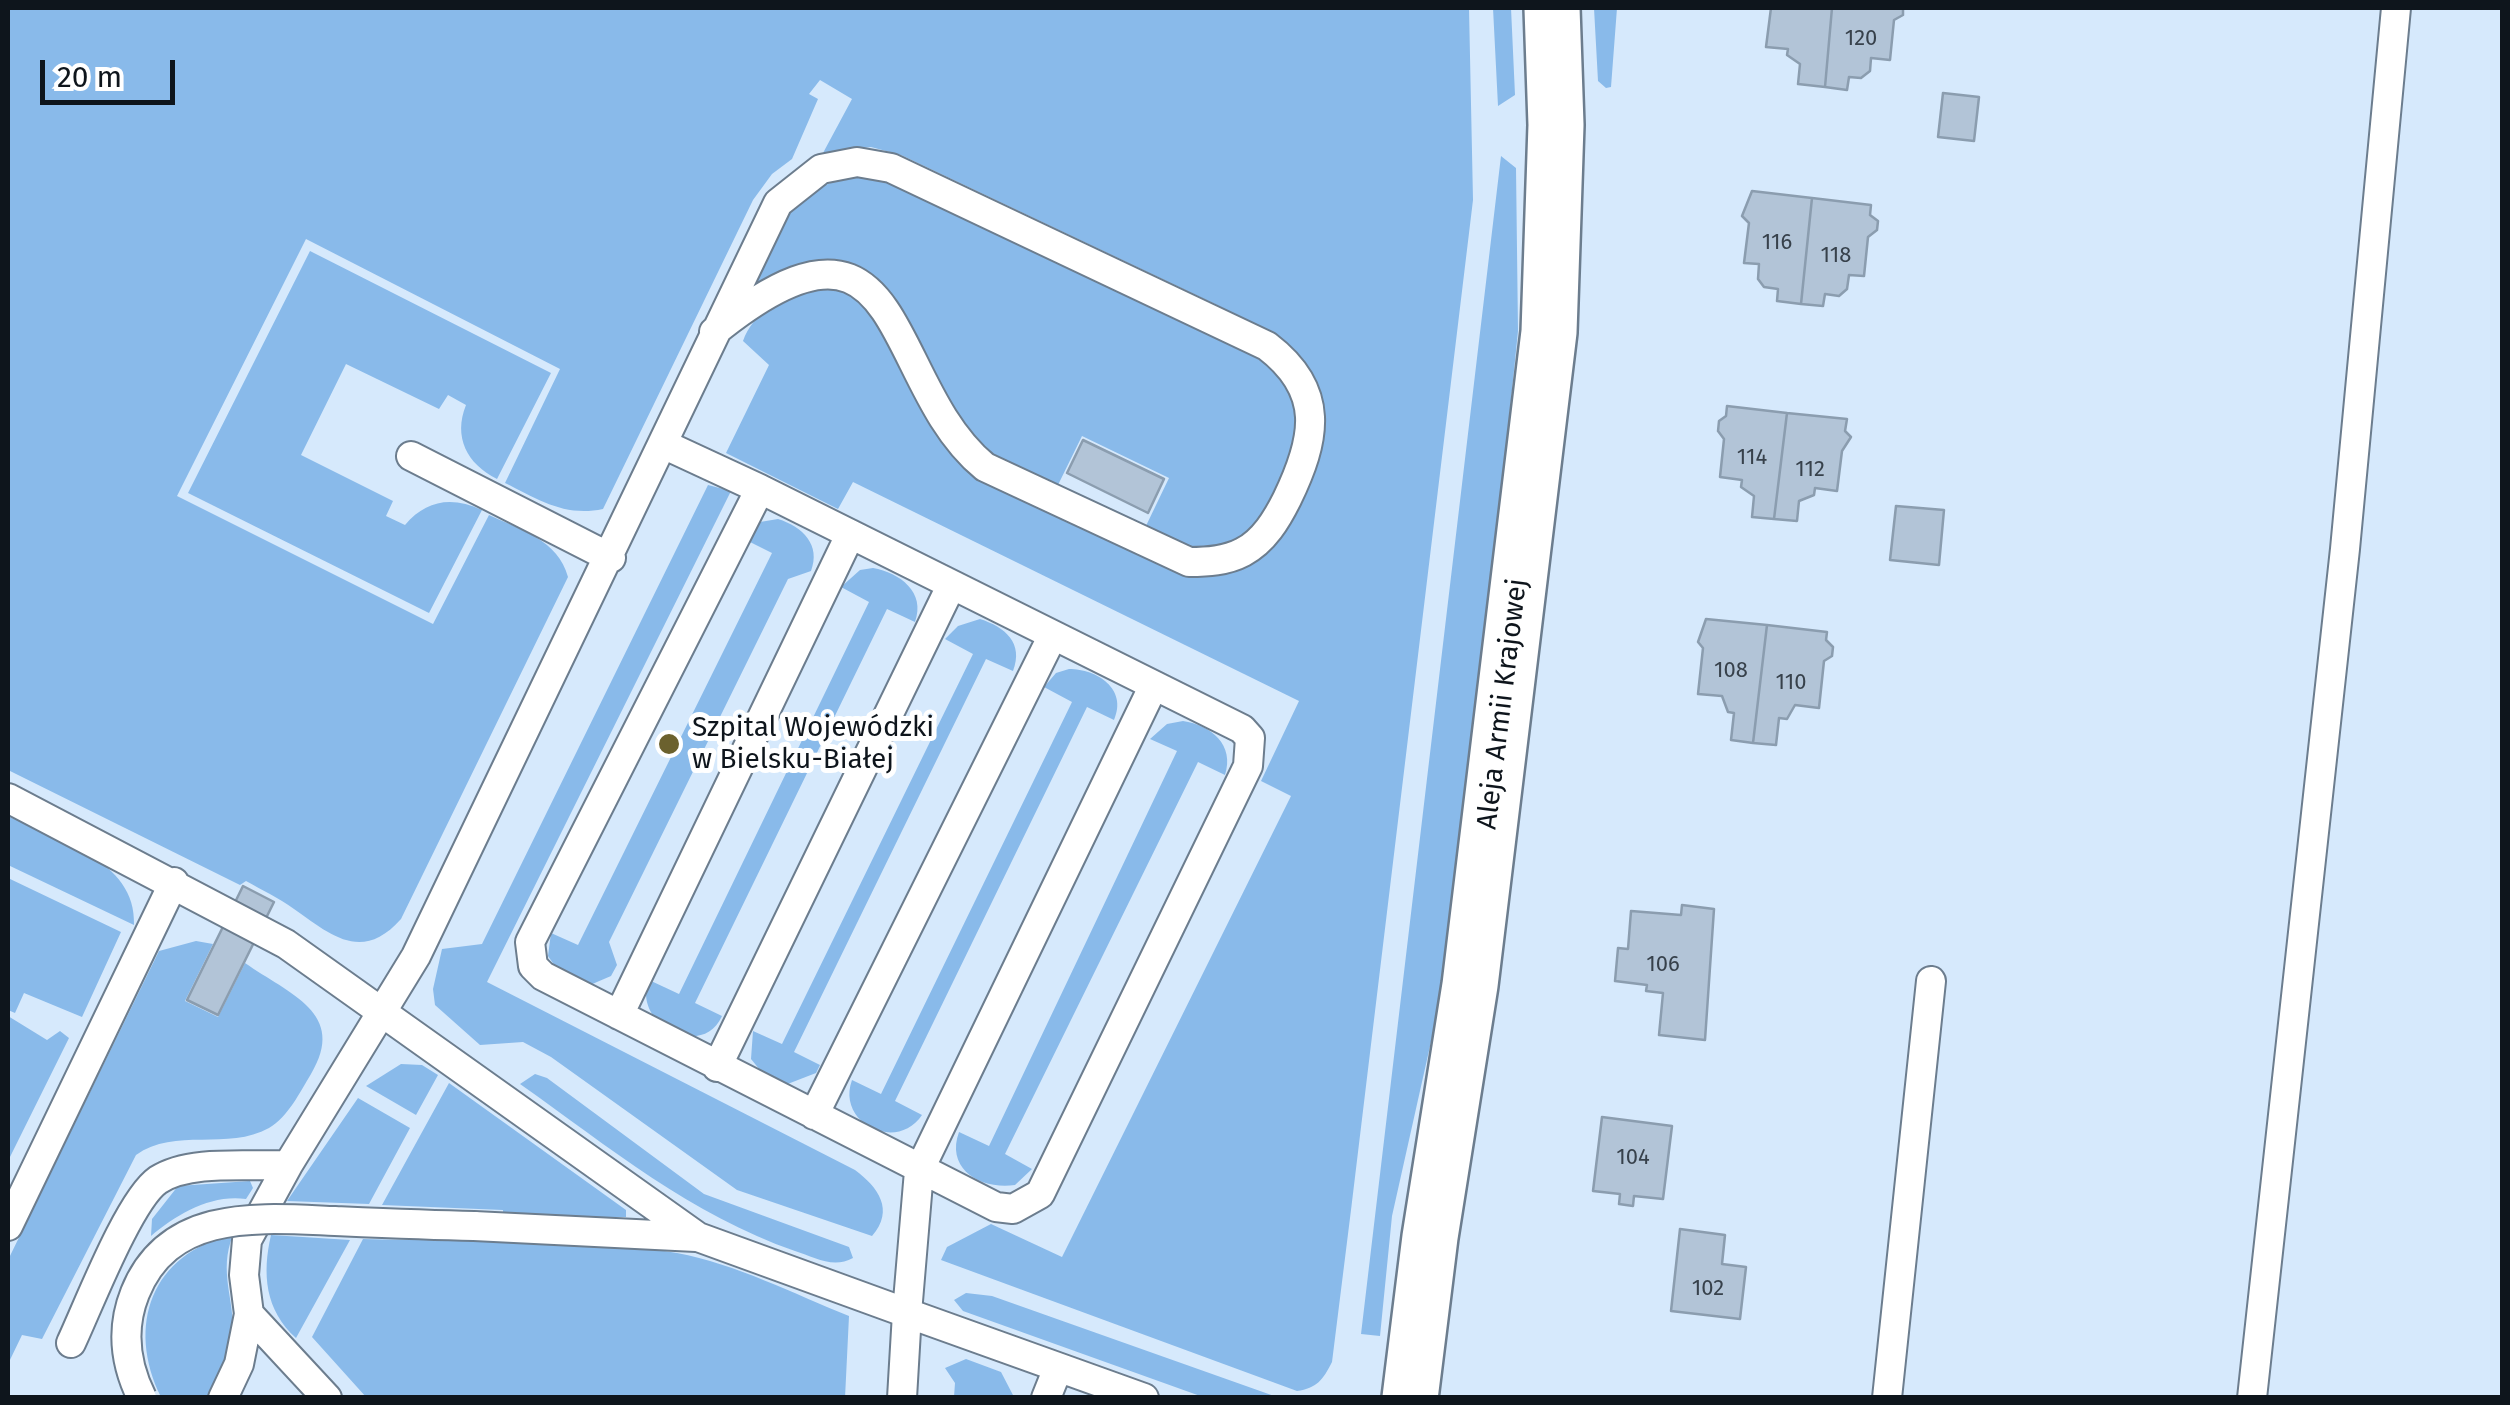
<!DOCTYPE html>
<html>
<head>
<meta charset="utf-8">
<style>
  body { margin:0 }
  #map { position:relative; width:2510px; height:1405px; overflow:hidden; background:#d6e9fc; font-family:"Fira Sans",sans-serif }
  canvas { display:block }
  .frame { position:absolute; inset:0; border:10px solid #0e151c; pointer-events:none }
  .scale { position:absolute; left:40px; top:60px; width:135px; height:45px; box-sizing:border-box; border:5px solid #0e151c; border-top:0; padding-left:12px; font-size:30px; line-height:35px; white-space:nowrap; color:#0e151c; -webkit-text-stroke:8px #fff; paint-order:stroke }
</style>
</head>
<body>
<div id="map">
<canvas width="2510" height="1405"></canvas>
<div class="frame"></div>
<div class="scale">20 m</div>
</div>
<script>
const ctx = document.querySelector('canvas').getContext('2d');
ctx.lineJoin = 'round';
function fillPath(path, color) {
  ctx.fillStyle = color;
  ctx.fill(path, 'evenodd');
}
function strokePath(path, color, width, dash) {
  ctx.strokeStyle = color;
  ctx.lineWidth = width;
  ctx.lineCap = dash ? 'butt' : 'round';
  ctx.setLineDash(dash || []);
  ctx.stroke(path);
}
function label(font, color, halo, rows, align = 'center') {
  ctx.font = font + ' "Fira Sans",sans-serif';
  ctx.lineWidth = 10;
  ctx.setLineDash([]);
  ctx.textBaseline = 'middle';
  ctx.strokeStyle = halo;
  ctx.fillStyle = color;
  for (const [text, x, y, turn = 0] of rows) {
    ctx.save();
    ctx.translate(x, y);
    ctx.rotate((+turn || 0) * Math.PI / 180);
    ctx.textAlign = isNaN(turn) ? turn : align;
    if (halo) ctx.strokeText(text, 0, 0);
    ctx.fillText(text, 0, 0);
    ctx.restore();
  }
}
const green = new Path2D(`
  M8,8H1469L1473,200L1351,1210L1332,1362C1323,1380 1317,1388 1297,1391L941,1260L947,1247L991,1224L1062,1257L1291,796L1261,781L1299,701L853,482L838,509L726,453L769,365L743,341C753,313 784,291 815,286C832,284 852,294 868,300L945,441L1206,575L1310,479L1324,440L1323,414L1291,349L1215,304L901,155L871,147L823,153L852,99L820,80L809,94L818,99L792,159L772,174L753,200L603,509C565,517 539,500 505,483L560,369L306,239L177,496L433,624L489,515C521,530 558,540 568,577L401,919C362,963 331,935 294,909C279,898 262,890 246,881L240,885L8,770Z
  M1493,8H1511L1515,95L1498,106Z
  M1594,8H1617L1611,87L1606,88L1598,81Z
  M1501,156L1516,168L1518,331L1487,637L1441,997L1392,1216L1380,1336L1361,1334Z
  M866,174L891,179L1246,346C1268,363 1286,377 1297,404C1317,455 1253,558 1194,552C1178,550 1158,536 1144,530L1169,478L1082,436L1057,487L998,464L968,439L895,303C856,250 797,263 747,292C780,228 787,186 866,174Z
  M310,251L551,373L497,479C467,464 453,437 466,405L448,395L439,409L346,364L301,455L393,501L386,516L405,525C426,500 452,496 482,510L429,613L188,493Z
  M708,485L731,491L487,982L855,1170C878,1187 895,1210 872,1236L737,1190L551,1057L523,1042L480,1045L435,1005L433,989L442,949L482,944Z
  M778,519C803,527 821,545 811,571L788,579L609,942L617,965L611,976L590,985L559,972L548,956L551,933L578,945L772,553L744,539L760,522Z
  M873,568C900,573 926,592 915,622L887,609L695,1003L722,1016C702,1061 631,1023 649,980L679,994L869,602L841,587L860,570Z
  M980,619C1005,627 1024,643 1013,671L986,659L794,1052L820,1065L816,1073L785,1085L764,1075L751,1059L753,1031L782,1044L973,654L945,639L958,626Z
  M1069,669C1097,669 1128,689 1114,720L1087,707L895,1101L922,1115C897,1153 836,1123 852,1080L881,1094L1072,702L1044,687L1056,673Z
  M1183,721C1211,725 1235,745 1225,775L1198,762L1005,1154L1032,1169L1015,1185C982,1190 945,1170 959,1132L989,1146L1177,751L1150,739L1167,724Z
  M8,816C55,839 137,860 134,925L8,865Z
  M8,878L121,932L82,1017L24,993L15,1013L8,1010Z
  M196,941L213,944L185,1001L218,1017L245,963C289,994 348,1013 311,1074C300,1092 288,1117 269,1128C228,1151 175,1127 136,1155L42,1339L22,1335L8,1364V1260L159,951Z
  M8,1016L47,1040L60,1031L69,1038L8,1161Z
  M401,1064L422,1065L438,1075L416,1115L366,1086Z
  M535,1074L547,1078L704,1194L849,1247L853,1258C833,1269 814,1257 795,1251C691,1215 609,1147 520,1084Z
  M449,1083L626,1210V1217H503V1210L382,1205Z
  M358,1098L410,1128L369,1204L287,1201Z
  M250,1181L253,1188L246,1199C211,1194 177,1214 151,1236L152,1219L178,1186Z
  M233,1235C218,1272 235,1299 233,1337C232,1356 220,1379 214,1397H161C126,1326 151,1253 233,1235Z
  M271,1235L350,1240L296,1338C265,1310 262,1274 271,1235Z
  M363,1239C466,1242 575,1235 677,1253C736,1264 794,1294 849,1316L845,1398L366,1397L312,1337Z
  M966,1293L992,1296L1277,1397H1203L963,1311L954,1300Z
  M966,1359L1001,1372L1014,1397H954L955,1383L945,1368Z`);
const building = new Path2D(`
  M1771,8H1832L1825,87L1798,84L1800,64L1787,55L1788,49L1766,47Z
  M1832,8H1903V15L1894,20L1890,60L1871,58L1870,71L1861,78L1849,77L1847,90L1825,87Z
  M1943,93L1979,97L1974,141L1938,137Z
  M1752,191L1812,198L1801,304L1777,301L1778,289L1764,287L1758,279L1759,264L1744,263L1749,223L1742,216Z
  M1812,198L1871,205L1870,215L1878,221L1877,230L1868,237L1864,276L1849,275L1847,289L1839,296L1825,294L1823,306L1801,304Z
  M1727,406L1787,413L1774,519L1752,517L1754,496L1741,487L1742,480L1720,477L1724,439L1718,431L1719,421L1726,416Z
  M1787,413L1847,419L1845,431L1851,437L1842,451L1837,491L1815,488L1814,495L1799,501L1797,521L1774,519Z
  M1083,440L1164,479L1148,513L1067,473Z
  M1896,506L1944,510L1939,565L1890,560Z
  M1706,619L1767,625L1753,743L1731,740L1734,713L1728,712L1722,696L1698,694L1703,648L1698,642Z
  M1767,625L1827,632L1826,640L1833,647L1832,656L1824,661L1819,708L1795,705L1787,719L1779,718L1776,745L1753,743Z
  M243,886L274,902L218,1015L187,1000Z
  M1682,905L1714,909L1705,1040L1659,1035L1663,993L1646,991L1647,985L1615,981L1618,948L1628,949L1631,911L1681,915Z
  M1602,1117L1672,1126L1663,1199L1634,1196L1633,1206L1619,1204L1620,1194L1593,1191Z
  M1680,1229L1725,1235L1722,1264L1746,1267L1740,1319L1671,1311Z`);
const service = new Path2D(`
  M663,444L760,489
  M411,456L611,558
  M760,489L1242,729L1250,738L1248,766L1040,1194L1013,1209L996,1207L543,976L533,966L530,942Z
  M8,798L286,944L698,1237L907,1313L919,1171L1153,687
  M619,1015L850,535
  M717,1067L951,586
  M814,1115L1052,637
  M8,1226L174,882
  M474,1226L696,1237
  M249,1314L327,1398
  M71,1343C88,1307 129,1200 158,1180C190,1159 250,1167 288,1165L416,956L778,203L821,169L857,162L891,168L1267,346C1326,391 1316,439 1287,499C1277,519 1264,541 1243,552C1226,561 1207,562 1189,562L985,467C881,382 909,174 714,332
  M223,1398L239,1364L249,1314L244,1275L247,1240L288,1165
  M902,1398L907,1313L1144,1398
  M1046,1398L1058,1368
  M1887,1398L1931,981
  M2252,1398L2345,549L2396,8`);
const tertiary = new Path2D(`
  M1410,1398L1430,1237L1470,985L1549,332L1556,125L1552,8`);
const serviceBridge = new Path2D(`
  M142,1398C125,1364 121,1328 135,1293C169,1208 260,1218 335,1221C382,1223 428,1225 474,1226`);
const markers = [
  [669,744,12,"#6b612e"]
];
const numberNames = [
  ["120",1861,39],
  ["116",1777,243],
  ["118",1836,256],
  ["114",1752,458],
  ["112",1810,470],
  ["108",1731,671],
  ["110",1791,683],
  ["106",1663,965],
  ["104",1633,1158],
  ["102",1708,1289]
];
const streetNames = [
  ["Aleja Armii Krajowej",1503,704,-83]
];
const poiNames = [
  ["Szpital Wojewódzki",692,728],
  ["w Bielsku-Białej",692,760]
];
fillPath(green, '#89baea');
fillPath(building, '#b2c4d7');
strokePath(building, '#8b9daf', 2.5);
strokePath(service, '#6c7d8e', 32);
strokePath(tertiary, '#6c7d8e', 60);
strokePath(service, '#fff', 28);
strokePath(tertiary, '#fff', 55);
strokePath(serviceBridge, '#6c7d8e', 32, []);
strokePath(serviceBridge, '#fff', 28);
for (const [x, y, r, color] of markers) {
  const dot = new Path2D();
  dot.arc(x, y, r, 0, 2 * Math.PI);
  ctx.fillStyle = color;
  ctx.fill(dot);
  strokePath(dot, '#fff', 4);
}
label('22px', '#37414b', null, numberNames);
label('28px', '#0e151c', '#fff', streetNames);
label('28px', '#0e151c', '#fff', poiNames, 'left');
</script>
</body>
</html>
